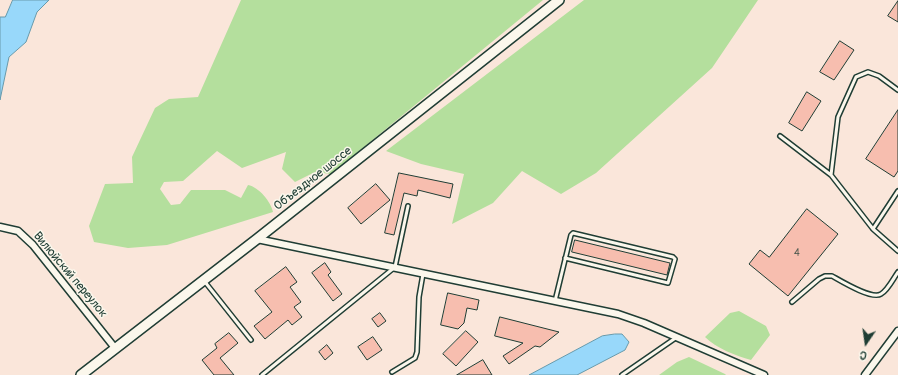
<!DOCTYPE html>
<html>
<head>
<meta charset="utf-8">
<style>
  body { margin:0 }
  #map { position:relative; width:898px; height:375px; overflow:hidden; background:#fae6da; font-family:Pangolin,sans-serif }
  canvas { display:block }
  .north { position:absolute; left:846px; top:323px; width:40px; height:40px; -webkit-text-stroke:3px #fbf7ec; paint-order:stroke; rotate:193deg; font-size:11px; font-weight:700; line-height:16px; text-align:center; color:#1f3d34 }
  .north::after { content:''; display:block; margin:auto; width:14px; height:18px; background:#1f3d34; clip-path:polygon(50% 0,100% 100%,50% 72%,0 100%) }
</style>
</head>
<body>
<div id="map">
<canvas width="898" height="375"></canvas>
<div class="north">С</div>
</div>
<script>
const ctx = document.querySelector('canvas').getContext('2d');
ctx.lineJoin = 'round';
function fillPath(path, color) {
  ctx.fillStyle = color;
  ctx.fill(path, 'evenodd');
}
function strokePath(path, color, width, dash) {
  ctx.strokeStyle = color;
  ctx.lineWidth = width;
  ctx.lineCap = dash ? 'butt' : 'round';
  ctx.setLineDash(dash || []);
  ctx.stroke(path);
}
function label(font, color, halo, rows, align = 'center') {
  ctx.font = font + ' Pangolin,sans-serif';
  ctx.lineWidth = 3;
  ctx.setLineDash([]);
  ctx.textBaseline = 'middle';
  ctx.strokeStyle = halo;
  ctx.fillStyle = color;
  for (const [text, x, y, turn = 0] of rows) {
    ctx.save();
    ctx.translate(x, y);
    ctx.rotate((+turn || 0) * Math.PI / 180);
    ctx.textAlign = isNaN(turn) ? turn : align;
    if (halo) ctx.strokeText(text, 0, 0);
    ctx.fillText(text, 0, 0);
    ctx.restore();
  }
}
const green = new Path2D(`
  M241,0H543L331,174L315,172L295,182L282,169L286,152L242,168L217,151L183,181L164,182L160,189L171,205L180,204L191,190H225L241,198L248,185C259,187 271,202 273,212L167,245L128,248L94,242L89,226L105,184L133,183L132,157L155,108L169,99L198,97Z
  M584,0H758L712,68L596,173L561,194L522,171L493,203L452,224L464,174L421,164L386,151Z
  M739,311L766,326L770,335L751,360C736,356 716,348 705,337L730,313Z
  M689,357L725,374L726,375H659L677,362Z`);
const water = new Path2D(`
  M13,0H49L37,12L26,42L9,57L0,100V17H5Z
  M615,334H622L629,342L625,350L577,375H529L602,336Z`);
const building = new Path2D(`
  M898,1V22L888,16Z
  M840,41L854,50L834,80L820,72Z
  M807,92L821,101L802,131L789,123Z
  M898,110V171L894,177L866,159Z
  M399,173L453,184L450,198L418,190L417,196L404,193L394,235L385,233Z
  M376,184L390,200L361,224L348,208Z
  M807,209L838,234L788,296L749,264L760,250L769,257Z
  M575,240L670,263L667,275L572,252Z
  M325,263L331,272L328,275L342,294L333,301L312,273Z
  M286,267L297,282L290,287L301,302L294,307L302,317L292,325L288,320L265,339L254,326L272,312L255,291Z
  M448,293L479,300L477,310L467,308L464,323L458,329L441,325Z
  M380,313L386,321L378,327L372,319Z
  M500,317L559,332L540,347L535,346L509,364L503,356L523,343L495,336Z
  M466,331L478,342L456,366L443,354Z
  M229,333L238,343L220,358L234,375H214L202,360L217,348L215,344Z
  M373,337L382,350L367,360L358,347Z
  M327,345L333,353L325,360L319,352Z
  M483,360L492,375H457Z`);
const lane = new Path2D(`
  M780,136L831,175L873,229L898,251
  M831,175L838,117L856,77L868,72L879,76L898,90
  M873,229L898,191
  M205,282L251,340
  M555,301L571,235L573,233L673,257L675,259L668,283L565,258
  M792,302L819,279L825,276H832C841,281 872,300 881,294C888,290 893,279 898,272
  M392,372L415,358L417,352L419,297L423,274
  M262,375L395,267L408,206
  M622,375L677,337`);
const street = new Path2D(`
  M0,227L18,231L33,245L115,348
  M257,239L618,314L644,323L764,375
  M865,375L898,331`);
const secondary = new Path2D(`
  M81,375L257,239L559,0`);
const numberNames = [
  ["4",797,253]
];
const streetNames = [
  ["Объездное шоссе",313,179,-38],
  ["Вилюйский переулок",70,275,50]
];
fillPath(green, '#b4df9d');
fillPath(water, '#98d8fa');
strokePath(water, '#689aab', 1);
fillPath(building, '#f7beaf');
strokePath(building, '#1f3d34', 1);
strokePath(lane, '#1f3d34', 6);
strokePath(street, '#1f3d34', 9);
strokePath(secondary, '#1f3d34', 12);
strokePath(lane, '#fbf7ec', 3);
strokePath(street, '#fbf7ec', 6);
strokePath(secondary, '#fbf7ec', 9);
label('10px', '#555d53', null, numberNames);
label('12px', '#1f3d34', '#fbf7ec', streetNames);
</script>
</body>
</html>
